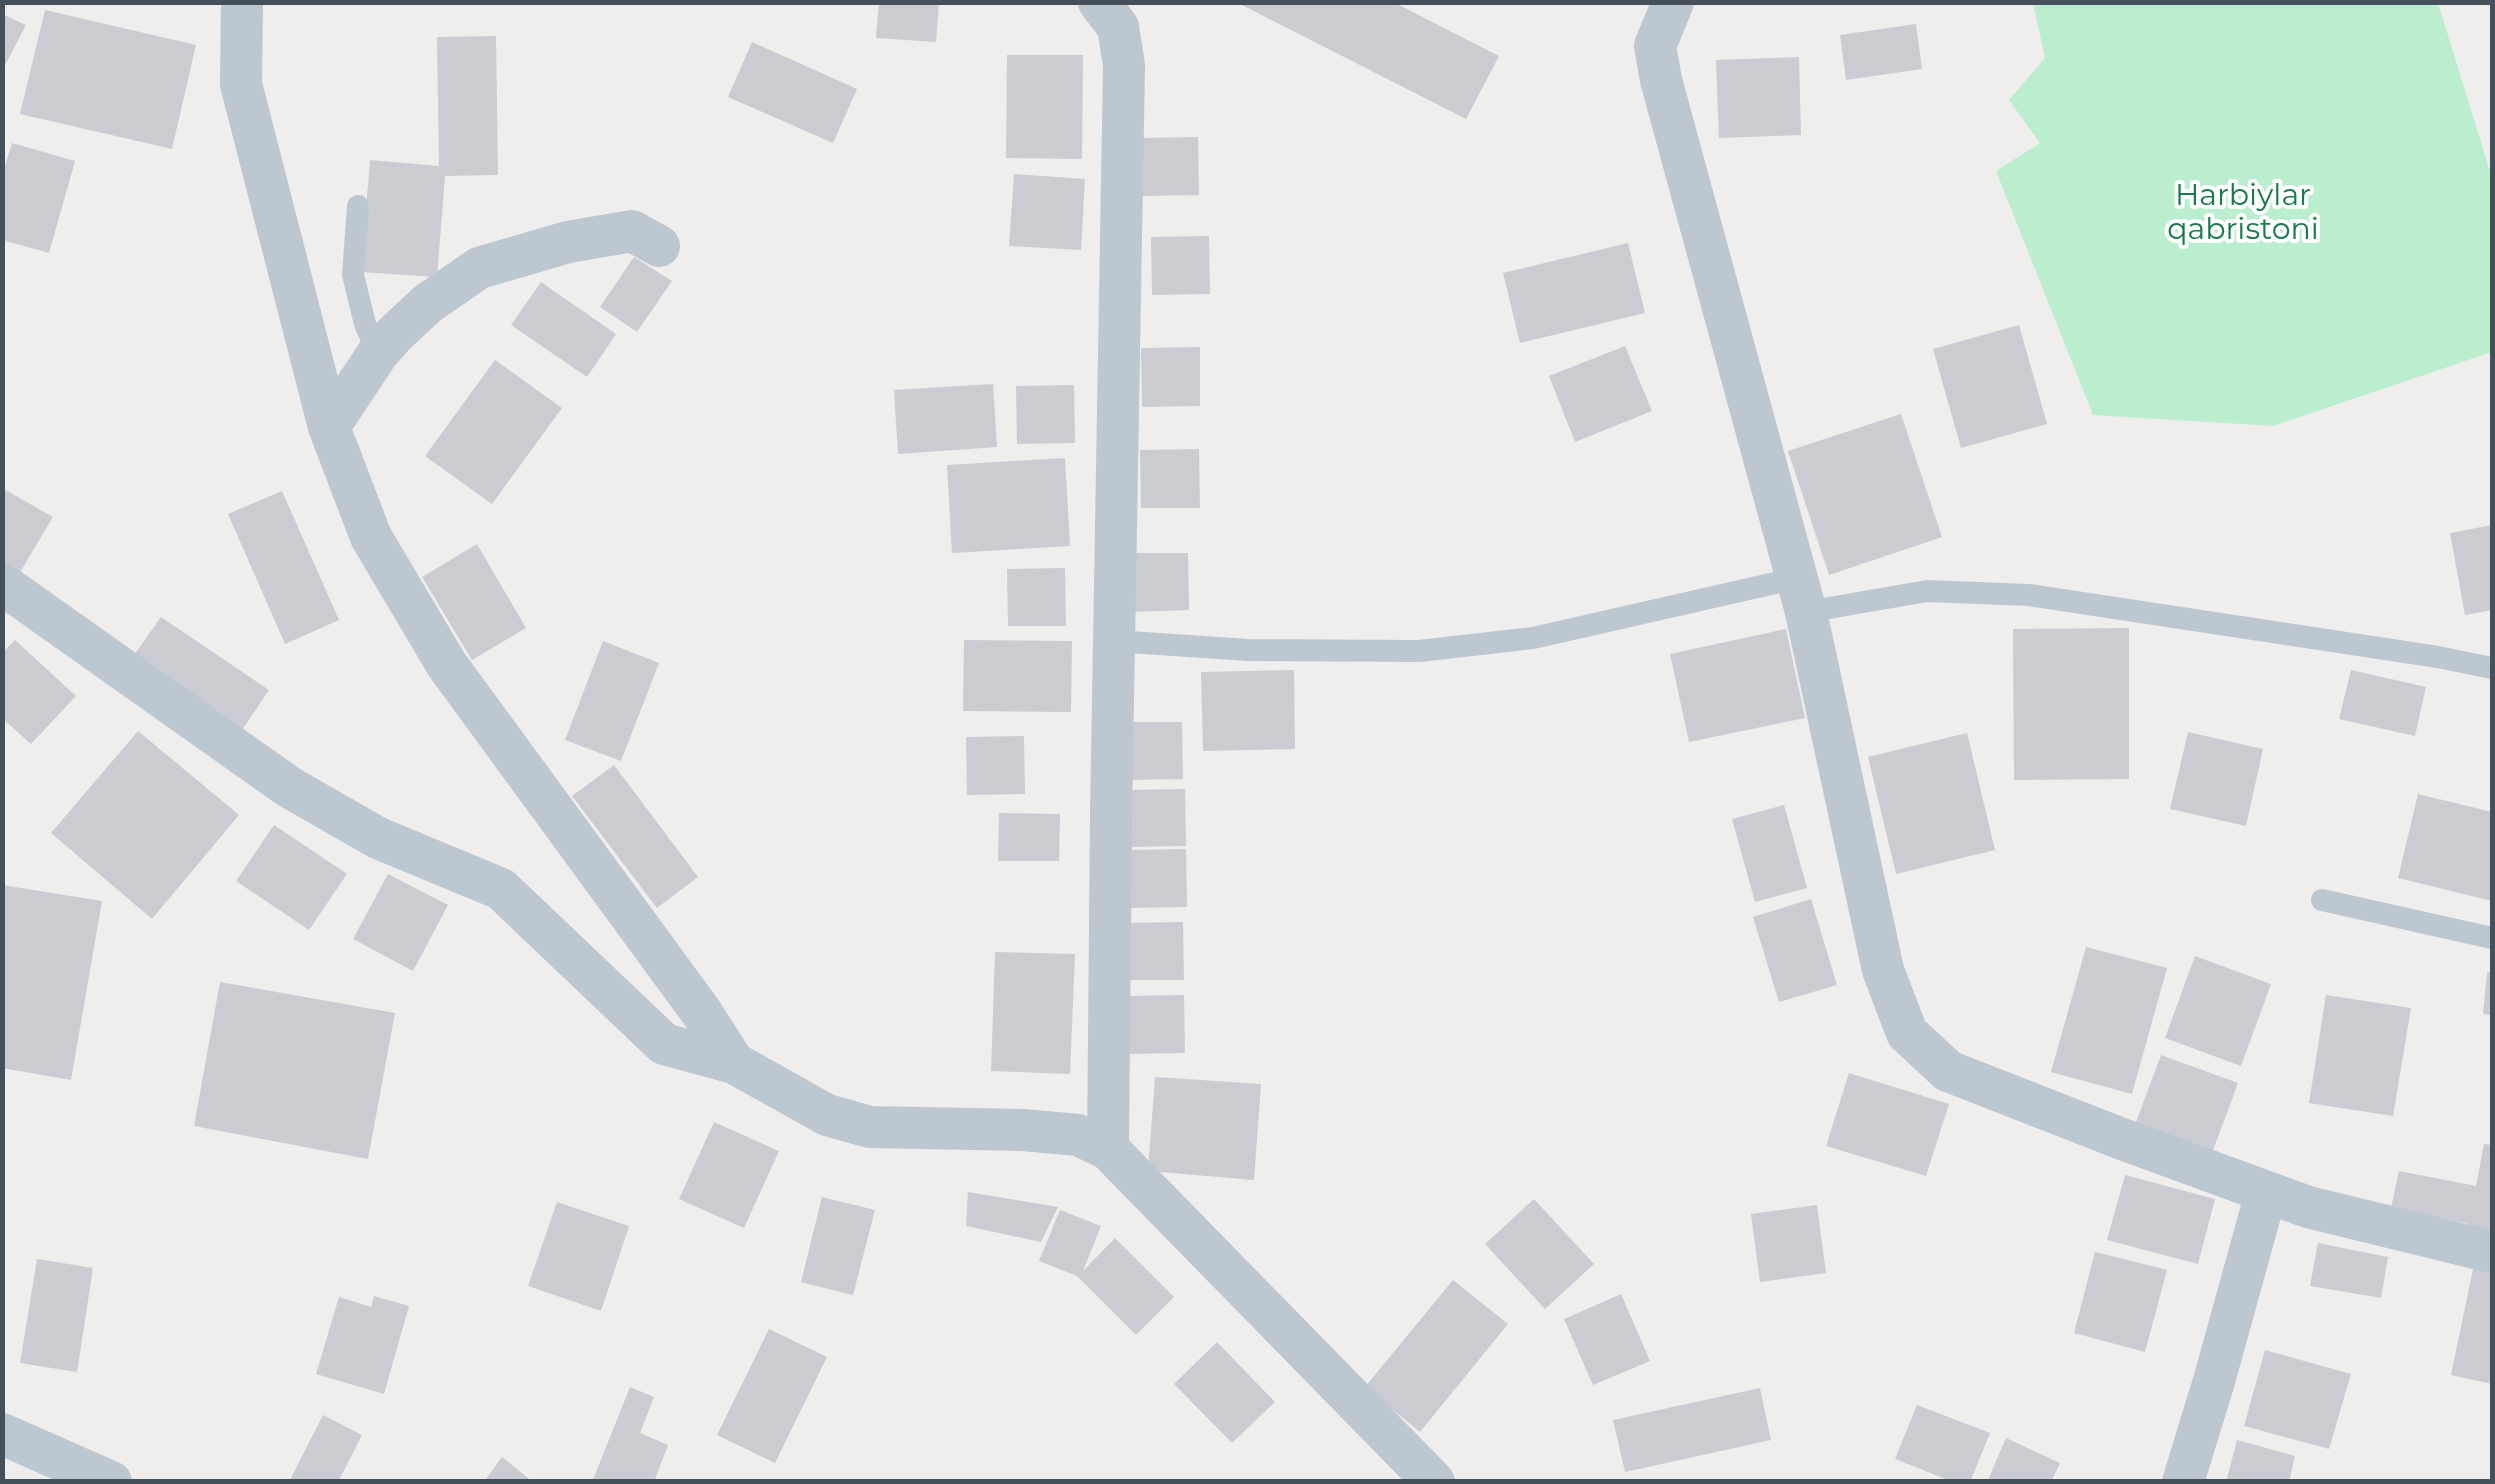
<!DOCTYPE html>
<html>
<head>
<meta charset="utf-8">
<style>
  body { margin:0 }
  #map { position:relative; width:2495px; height:1484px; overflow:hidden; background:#f0eded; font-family:Montserrat,sans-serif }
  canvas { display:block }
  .frame { position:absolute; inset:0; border:5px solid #45505a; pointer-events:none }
</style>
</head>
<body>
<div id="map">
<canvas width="2495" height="1484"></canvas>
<div class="frame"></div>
</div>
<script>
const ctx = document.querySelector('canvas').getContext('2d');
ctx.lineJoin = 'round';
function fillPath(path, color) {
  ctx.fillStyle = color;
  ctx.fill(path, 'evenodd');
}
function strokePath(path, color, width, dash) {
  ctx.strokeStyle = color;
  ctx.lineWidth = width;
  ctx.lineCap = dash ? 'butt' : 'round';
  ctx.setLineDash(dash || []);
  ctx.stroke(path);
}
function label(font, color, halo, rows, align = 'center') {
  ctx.font = font + ' Montserrat,sans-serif';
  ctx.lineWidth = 8;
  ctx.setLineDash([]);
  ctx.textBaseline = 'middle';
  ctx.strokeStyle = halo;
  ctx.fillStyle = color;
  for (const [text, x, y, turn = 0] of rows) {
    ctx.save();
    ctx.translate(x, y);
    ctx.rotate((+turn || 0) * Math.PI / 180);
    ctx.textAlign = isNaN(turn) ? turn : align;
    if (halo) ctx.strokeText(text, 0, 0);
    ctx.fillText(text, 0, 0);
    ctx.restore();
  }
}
const green = new Path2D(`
  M2033,3H2438L2492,178V352L2273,426L2093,415L1996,171L2040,143L2009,100L2045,58Z`);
const building = new Path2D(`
  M879,2H939L936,42L876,38Z
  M1236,2H1393L1499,56L1466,119Z
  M45,10L196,45L172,149L20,114Z
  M2,14L26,25L2,71Z
  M1916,24L1922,69L1846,80L1840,35Z
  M496,36L498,175L445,176L437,277L361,272L370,160L439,166L437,37Z
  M752,42L857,89L833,143L728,97Z
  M1007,55H1083L1082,159L1006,158Z
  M1799,57L1801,135L1719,138L1716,60Z
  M1198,137L1199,195L1140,196L1139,138Z
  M12,143L75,161L49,253L2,240V176Z
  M1014,174L1085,179L1081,250L1009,246Z
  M1209,236L1210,294L1152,295L1151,237Z
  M1628,243L1645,313L1520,343L1503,273Z
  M634,257L672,281L637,332L600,307Z
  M541,282L616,334L587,377L511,325Z
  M2019,325L2047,424L1961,448L1933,349Z
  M1625,346L1652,411L1575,442L1549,376Z
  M1200,347V406L1142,407L1141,348Z
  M495,360L562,408L492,504L425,456Z
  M993,384L997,447L898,454L894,390Z
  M1074,385L1075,443L1017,444L1016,386Z
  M1901,414L1942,537L1829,575L1788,451Z
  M1199,449L1200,508H1141L1140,450Z
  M1065,458L1070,546L952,553L947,465Z
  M2,488L53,517L19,574L2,564Z
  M282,491L339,620L285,644L228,514Z
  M2492,525V610L2465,615L2450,533Z
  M477,544L526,628L472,660L422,577Z
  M1130,553H1188L1189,610L1131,612Z
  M1065,568L1066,626H1008L1007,569Z
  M161,617L269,690L236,739L127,665Z
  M2129,628V779L2014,780L2013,629Z
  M1786,629L1805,718L1689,742L1670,654Z
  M15,640L76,696L31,744L2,718V653Z
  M964,640L1072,641L1071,712L963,711Z
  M603,641L659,663L621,761L565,740Z
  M1294,670L1295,749L1203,751L1201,672Z
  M2351,670L2426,687L2415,736L2339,719Z
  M1124,722H1182L1183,779L1125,780Z
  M138,731L239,815L152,919L51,833Z
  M2188,732L2263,749L2246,826L2170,809Z
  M1967,733L1995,850L1896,874L1868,757Z
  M1024,736L1025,794L967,795L966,737Z
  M614,765L698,877L657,908L572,796Z
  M1185,789L1186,846L1128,847L1127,790Z
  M2418,794L2492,812V901L2398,878Z
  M1784,805L1807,888L1755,902L1732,819Z
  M999,813L1060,814L1059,861H998Z
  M274,825L347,874L309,930L236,881Z
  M1186,849L1187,907L1129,908L1128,850Z
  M388,874L448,905L413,971L353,939Z
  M2,885L102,901L71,1080L2,1068Z
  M1811,899L1837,985L1779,1002L1753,917Z
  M1183,922L1184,980H1126L1125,923Z
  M2086,947L2167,968L2132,1094L2051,1072Z
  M995,952L1075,954L1070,1074L991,1071Z
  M2195,956L2271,984L2241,1066L2165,1038Z
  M2487,972H2492V1015L2483,1014Z
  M220,982L395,1013L368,1159L194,1126Z
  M1184,995L1185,1053L1127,1054L1126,996Z
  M2326,995L2411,1008L2393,1116L2309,1103Z
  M2161,1055L2238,1083L2212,1153L2135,1125Z
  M1849,1073L1949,1104L1926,1176L1826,1146Z
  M1155,1077L1261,1084L1254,1180L1148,1171Z
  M714,1122L779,1151L744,1228L679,1199Z
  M2484,1144L2492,1145V1236L2470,1233L2469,1224L2391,1208L2399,1171L2476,1186Z
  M2125,1175L2215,1199L2198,1264L2107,1240Z
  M968,1192L1058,1207L1041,1242L966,1226Z
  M822,1197L875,1210L853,1295L801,1282Z
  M1534,1199L1594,1264L1545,1309L1485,1244Z
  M557,1202L629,1226L601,1311L528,1286Z
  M1817,1205L1826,1273L1760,1282L1751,1214Z
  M1060,1210L1101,1226L1083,1271L1115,1238L1174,1297L1136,1335L1077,1276L1039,1261Z
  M2318,1243L2388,1257L2381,1298L2310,1286Z
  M2095,1252L2167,1270L2145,1352L2074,1333Z
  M37,1259L93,1268L77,1372L20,1363Z
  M2474,1264L2492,1268V1384L2451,1375Z
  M1453,1280L1508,1324L1420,1432L1365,1387Z
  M1621,1294L1650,1361L1593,1385L1564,1319Z
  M374,1296L409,1306L384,1394L316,1374L339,1297L371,1307Z
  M769,1329L827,1357L775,1463L717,1435Z
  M1217,1342L1275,1402L1232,1443L1174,1384Z
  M2265,1350L2351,1374L2329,1449L2244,1426Z
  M630,1387L654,1397L640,1433L668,1445L654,1482H592Z
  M1760,1388L1771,1440L1625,1472L1613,1420Z
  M1917,1405L1990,1433L1970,1482H1953L1895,1459Z
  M323,1415L362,1435L338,1482H289Z
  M2006,1438L2060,1463L2051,1482H1987Z
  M2237,1440L2295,1456L2289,1482H2226Z
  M502,1457L533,1482H484Z`);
const service = new Path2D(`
  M358,206L353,275L365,324L378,353
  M1806,612L1927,591L2029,595L2438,657L2492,668
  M1114,641L1248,650L1419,651L1533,638L1797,578
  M2322,900L2492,938`);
const minor = new Path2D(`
  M242,2L241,84L329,427L371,537L447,665L702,1013L734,1063L827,1115L870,1127L1023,1130L1078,1135L1108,1149L1434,1482
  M1099,2L1118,27L1124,65L1111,815L1108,1149
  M1673,2L1655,46L1661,80L1806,612L1883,970L1907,1033L1948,1071L2122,1139L2308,1207L2492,1252
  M329,427L378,353L394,335L427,304L479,268L568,242L632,231L659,246
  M2,584L289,787L378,838L501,889L664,1044L734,1063
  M2,1434L111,1482
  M2183,1482L2214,1381L2266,1193`);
const parkNames = [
  ["Harbiylar",2243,196],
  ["qabristoni",2243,230]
];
fillPath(green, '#baeecf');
fillPath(building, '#caccd2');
strokePath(service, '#bdc7cf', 22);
strokePath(minor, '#bdc7cf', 42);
label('30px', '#167b4b', '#fff', parkNames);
</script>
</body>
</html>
